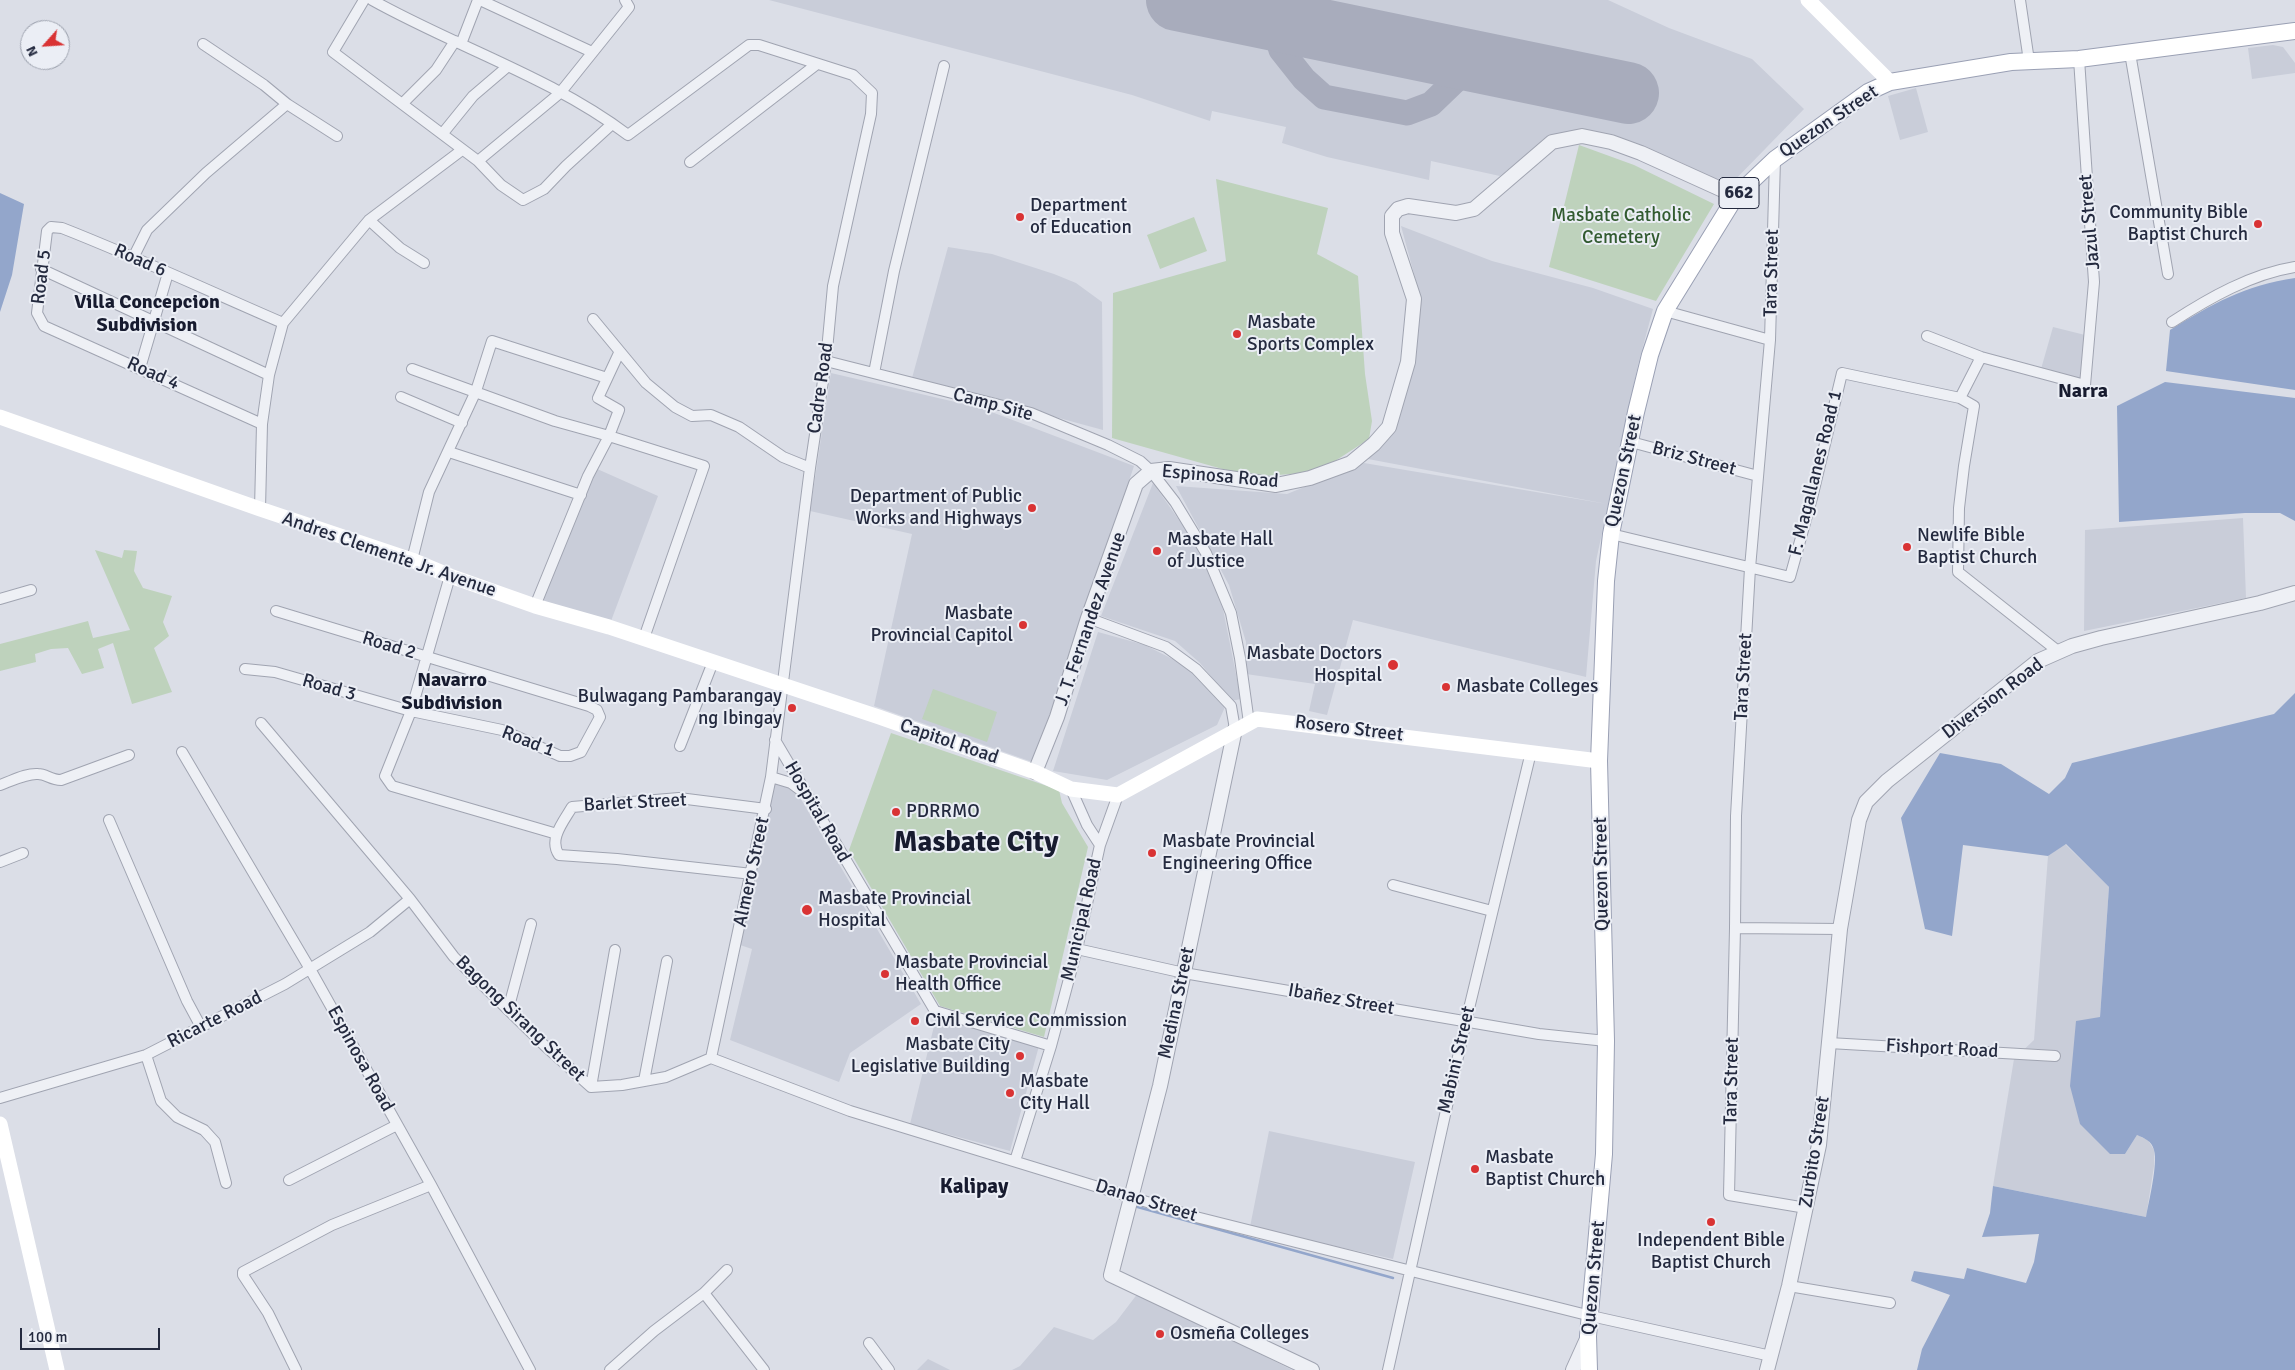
<!DOCTYPE html>
<html>
<head>
<meta charset="utf-8">
<style>
  body { margin:0 }
  #map { position:relative; width:2295px; height:1370px; overflow:hidden; background:#dbdee7; font-family:Signika,sans-serif }
  canvas { display:block }
  .north { position:absolute; left:20px; top:20px; width:50px; height:50px; box-sizing:border-box; background:#ebeef5; border:1px solid #9ba0ac; border-radius:50%; rotate:244deg; font-size:14px; font-weight:700; line-height:20px; text-align:center; color:#242a3f }
  .north::after { content:''; display:block; margin:auto; width:18px; height:22px; background:#d93334; clip-path:polygon(50% 0,100% 100%,50% 72%,0 100%) }
  .scale { position:absolute; left:20px; top:1328px; width:140px; height:22px; box-sizing:border-box; border:2px solid #242a3f; border-top:0; padding-left:6px; font-size:15px; line-height:18px; white-space:nowrap; color:#242a3f; -webkit-text-stroke:4px #ebeef5; paint-order:stroke }
</style>
</head>
<body>
<div id="map">
<canvas width="2295" height="1370"></canvas>
<div class="north">N</div>
<div class="scale">100 m</div>
</div>
<script>
const ctx = document.querySelector('canvas').getContext('2d');
ctx.lineJoin = 'round';
function fillPath(path, color) {
  ctx.fillStyle = color;
  ctx.fill(path, 'evenodd');
}
function strokePath(path, color, width, dash) {
  ctx.strokeStyle = color;
  ctx.lineWidth = width;
  ctx.lineCap = dash ? 'butt' : 'round';
  ctx.setLineDash(dash || []);
  ctx.stroke(path);
}
function label(font, color, halo, rows, align = 'center') {
  ctx.font = font + ' Signika,sans-serif';
  ctx.lineWidth = 4;
  ctx.setLineDash([]);
  ctx.textBaseline = 'middle';
  ctx.strokeStyle = halo;
  ctx.fillStyle = color;
  for (const [text, x, y, turn = 0] of rows) {
    ctx.save();
    ctx.translate(x, y);
    ctx.rotate((+turn || 0) * Math.PI / 180);
    ctx.textAlign = isNaN(turn) ? turn : align;
    if (halo) ctx.strokeText(text, 0, 0);
    ctx.fillText(text, 0, 0);
    ctx.restore();
  }
}
const built = new Path2D(`
  M769,0H1608L1669,28L1752,59L1804,109L1729,186L1678,161L1587,129L1547,138L1500,176L1431,161L1429,180L1327,157L1282,143L1286,127L1212,111L1210,121L1132,95Z
  M2273,45L2283,47L2295,63V73L2252,79L2248,48Z
  M1916,88L1928,132L1900,140L1888,96Z
  M1401,226L1492,261L1593,288L1653,309L1638,365L1596,561L1586,677L1353,620L1327,715L1309,711L1315,684L1246,674V642L1229,585L1176,486L1287,494L1364,463L1607,504L1368,459L1400,414L1410,373L1420,296Z
  M948,247L992,254L1054,274L1076,283L1102,302L1103,430L912,378Z
  M2053,327L2085,335L2080,379L2041,369Z
  M831,373L981,408L1134,466L1035,763L874,706L912,534L810,511Z
  M595,468L658,496L611,621L540,602Z
  M1153,483L1200,550L1223,609L1241,699L1231,701L1200,663L1175,641L1101,616Z
  M2243,518L2246,598L2084,631L2085,530Z
  M1098,632L1145,645L1188,667L1225,707L1217,725L1107,780L1053,771Z
  M774,782L795,789L921,1004L850,1053L839,1082L730,1040L752,949L740,945Z
  M2065,844L2109,887L2100,1017L2125,1154L2137,1135L2148,1140L2154,1150V1166L2146,1217L1993,1186L2014,1059L2034,1040L2048,856Z
  M936,1018L1039,1046L1010,1151L910,1124Z
  M1269,1131L1415,1162L1393,1259L1250,1227Z
  M1138,1293L1292,1370H1012L1020,1366L1054,1327L1093,1340L1116,1322Z
  M928,1359L950,1370H917Z`);
const green = new Path2D(`
  M1579,145L1634,165L1714,204L1656,301L1549,267Z
  M1216,179L1328,208L1317,254L1358,276L1365,374L1372,421L1369,439L1318,472L1251,477L1112,438L1113,293L1226,261Z
  M1194,217L1207,251L1160,269L1147,235Z
  M95,550L122,558L124,550L137,551L134,571L143,588L172,596L163,622L169,636L154,648L172,692L132,704L113,643L98,649L104,668L82,674L68,648L51,649L35,654L36,662L0,671V644L88,621L93,638L130,630Z
  M933,689L997,712L987,742L922,719Z
  M891,733L1059,790L1062,803L1088,847L1044,1037L940,1006L849,850Z`);
const water = new Path2D(`
  M0,193L24,204L12,275L0,312Z
  M2295,278V390L2166,371L2170,330C2212,304 2245,285 2295,278Z
  M2165,382L2295,398V521L2280,513H2245L2119,522L2117,406Z
  M2295,693V1370H1917L1922,1349L1950,1295L1911,1281L1914,1271L1964,1279L1967,1268L2026,1283L2034,1262L2039,1234L1982,1237L1990,1213L1993,1186L2146,1217C2149,1201 2158,1164 2154,1150C2152,1141 2144,1138 2137,1135L2125,1154H2110L2080,1124L2070,1086L2076,1021L2100,1017L2109,887L2066,844L2048,856L1963,845L1952,936L1925,929L1901,818L1940,753L2001,764L2049,794L2065,778L2072,763L2274,714Z`);
const stream = new Path2D(`
  M1134,1206L1393,1278`);
const taxiway = new Path2D(`
  M1268,19L1273,25L1281,50L1304,79L1324,97L1407,113L1431,104L1457,79C1460,70 1455,64 1451,56
  M1281,50L1286,37L1299,25
  M1457,79L1485,63`);
const runway = new Path2D(`
  M1177,0L1628,93`);
const minor = new Path2D(`
  M364,0L333,52L478,161
  M372,0C456,47 551,77 628,135L749,45H759L853,75L872,93L871,114L833,286L826,361L810,468L771,777L711,1058
  M480,0L592,52
  M2020,0L2029,61
  M461,44L478,0
  M2130,53L2168,274
  M403,103L436,70L455,41
  M287,104L337,136
  M612,124L566,166L544,189L523,200L501,185L478,161L560,93L629,7L625,0
  M443,133L473,96L507,67
  M1775,159L1770,340L1750,568L1736,816L1735,928L1729,1195L1806,1208
  M690,162L817,64
  M134,256L147,230L206,173L287,104L264,85L203,44
  M424,263L400,248L369,220L462,150
  M41,269L269,375
  M1665,311L1770,340
  M593,319L646,383L675,407L692,416L711,415L739,427L783,457L810,468
  M2172,322C2209,298 2251,274 2295,267
  M1927,336L1981,357L2085,385L2094,282L2079,59
  M619,353L598,398L619,410L609,436L704,466L644,638
  M826,361L1031,413L1108,445L1140,461L1151,471L1175,502L1206,553L1231,613L1240,658L1249,723
  M140,368L168,273
  M412,369L555,421L609,436L588,476L535,606
  M874,373L894,271L944,66
  M401,397L462,423
  M1960,398L1981,357
  M262,424L44,326L37,313L47,231L51,227L62,228C136,257 209,291 283,323
  M1631,442L1758,476
  M449,452L581,495
  M260,509L262,424L269,375L283,323L369,220
  M1611,534L1790,577L1812,498L1842,373L1960,398L1974,406L1964,466L1959,508L1958,572L2059,652
  M412,560L429,492L476,391L492,341L607,378
  M0,599L31,590
  M276,611L589,706L597,710L600,717L581,752L570,756H560L502,730L411,711L450,576
  M1088,618L1166,647L1196,669L1231,706L1235,729
  M245,669L275,672L411,711L385,776L392,786L557,834
  M261,723L410,899L454,957L544,1045L591,1087L622,1085L666,1077L711,1058
  M775,740L935,1011L1051,1046
  M680,746L713,662
  M182,752L310,969L431,1185L530,1370
  M771,777L791,783L803,792
  M0,785C12,781 26,773 38,774C46,774 51,780 61,780L129,755
  M1071,789L1087,825L1100,845
  M109,820L187,1001L201,1027
  M0,862L23,853
  M752,874L617,859L559,855C548,839 564,821 572,807L679,798L766,809
  M1393,885L1492,911
  M1735,928L1840,929
  M1077,949L1184,973L1539,1034L1606,1041
  M508,1010L531,924
  M1829,1043L2055,1056
  M146,1055L161,1101L177,1117L204,1130L215,1142L226,1183
  M711,1058L850,1111L1196,1217L1591,1316L1771,1356
  M644,1081L667,961
  M591,1087L615,950
  M0,1098L146,1055L285,984L370,932L410,899
  M1015,1161L1051,1046L1077,949L1100,845L1118,795
  M289,1180L397,1125
  M1789,1286L1890,1303
  M704,1293L764,1370
  M869,1343L889,1370
  M296,1370L268,1313L243,1275V1272L332,1225L431,1185
  M610,1370L654,1331L704,1293L727,1270
  M1388,1370L1466,1021L1531,752`);
const tertiary = new Path2D(`
  M1235,729L1160,1086L1111,1275L1312,1370
  M1035,772L1057,717L1088,618L1136,484L1151,471L1169,469L1276,485L1310,478L1351,463L1374,444L1389,427L1408,362L1414,299L1392,233V216L1398,209L1408,206L1456,213L1474,209L1552,142L1582,136L1611,142L1641,153L1736,196
  M1573,1370L1587,1339
  M1767,1370L1789,1286L1819,1145L1840,929L1859,820L1866,802L1887,781L2038,661L2072,646L2101,638L2260,603L2295,593`);
const secondary = new Path2D(`
  M1808,0L1890,82
  M0,417L260,509L412,560L450,576L535,606L609,627L879,717L1035,772L1071,789L1118,795L1257,719L1599,761
  M0,1124L57,1370`);
const primary = new Path2D(`
  M1589,1370L1588,1336L1604,1154L1606,1041L1599,761L1606,581L1611,534L1636,412L1650,355L1665,311L1736,196L1775,159L1868,92L1890,82L2011,62L2079,59L2295,31`);
const markers = [
  [1020,217,5,"#d93334"],
  [2258,224,5,"#d93334"],
  [1237,334,5,"#d93334"],
  [1032,508,5,"#d93334"],
  [1907,547,5,"#d93334"],
  [1157,551,5,"#d93334"],
  [1023,625,5,"#d93334"],
  [1393,665,6,"#d93334"],
  [1446,687,5,"#d93334"],
  [792,708,5,"#d93334"],
  [896,812,5,"#d93334"],
  [1152,853,5,"#d93334"],
  [807,910,6,"#d93334"],
  [885,974,5,"#d93334"],
  [915,1021,5,"#d93334"],
  [1020,1056,5,"#d93334"],
  [1010,1093,5,"#d93334"],
  [1475,1169,5,"#d93334"],
  [1711,1222,5,"#d93334"],
  [1160,1334,5,"#d93334"]
];
const shields = [
  [1739,193,40]
];
const shieldNames = [
  ["662",1739,193]
];
const streetNames = [
  ["Quezon Street",1829,122,-34],
  ["Jazul Street",2090,222,-95],
  ["Road 6",140,261,24],
  ["Tara Street",1772,273,-89],
  ["Road 5",42,277,-83],
  ["Road 4",153,374,24],
  ["Cadre Road",821,388,-82],
  ["Camp Site",993,405,15],
  ["Briz Street",1694,459,15],
  ["Quezon Street",1624,471,-78],
  ["F. Magallanes Road 1",1816,473,-76],
  ["Espinosa Road",1220,477,5],
  ["Andres Clemente Jr. Avenue",389,555,19],
  ["J. T. Fernandez Avenue",1091,619,-71],
  ["Road 2",389,646,17],
  ["Tara Street",1744,677,-87],
  ["Road 3",329,688,16],
  ["Diversion Road",1993,699,-37],
  ["Rosero Street",1349,729,7],
  ["Road 1",528,742,21],
  ["Capitol Road",949,742,19],
  ["Barlet Street",635,803,-3],
  ["Hospital Road",817,812,60],
  ["Almero Street",752,872,-78],
  ["Quezon Street",1602,874,-91],
  ["Municipal Road",1082,920,-77],
  ["Ibañez Street",1341,1000,10],
  ["Medina Street",1177,1003,-78],
  ["Bagong Sirang Street",520,1019,44],
  ["Ricarte Road",215,1020,-27],
  ["Fishport Road",1942,1049,3],
  ["Espinosa Road",360,1059,61],
  ["Mabini Street",1457,1060,-77],
  ["Tara Street",1732,1081,-89],
  ["Zurbito Street",1815,1152,-81],
  ["Danao Street",1146,1201,17],
  ["Quezon Street",1594,1278,-85]
];
const poiNames = [
  ["Department",1030,206],
  ["of Education",1030,228],
  ["Community Bible",2248,213,"right"],
  ["Baptist Church",2248,235,"right"],
  ["Masbate",1247,323],
  ["Sports Complex",1247,345],
  ["Department of Public",1022,497,"right"],
  ["Works and Highways",1022,519,"right"],
  ["Newlife Bible",1917,536],
  ["Baptist Church",1917,558],
  ["Masbate Hall",1167,540],
  ["of Justice",1167,562],
  ["Masbate",1013,614,"right"],
  ["Provincial Capitol",1013,636,"right"],
  ["Masbate Doctors",1382,654,"right"],
  ["Hospital",1382,676,"right"],
  ["Masbate Colleges",1456,687],
  ["Bulwagang Pambarangay",782,697,"right"],
  ["ng Ibingay",782,719,"right"],
  ["PDRRMO",906,812],
  ["Masbate Provincial",1162,842],
  ["Engineering Office",1162,864],
  ["Masbate Provincial",818,899],
  ["Hospital",818,921],
  ["Masbate Provincial",895,963],
  ["Health Office",895,985],
  ["Civil Service Commission",925,1021],
  ["Masbate City",1010,1045,"right"],
  ["Legislative Building",1010,1067,"right"],
  ["Masbate",1020,1082],
  ["City Hall",1020,1104],
  ["Masbate",1485,1158],
  ["Baptist Church",1485,1180],
  ["Independent Bible",1711,1241,"center"],
  ["Baptist Church",1711,1263,"center"],
  ["Osmeña Colleges",1170,1334]
];
const parkNames = [
  ["Masbate Catholic",1621,216],
  ["Cemetery",1621,238]
];
const neighbourhoodNames = [
  ["Villa Concepcion",147,303],
  ["Subdivision",147,326],
  ["Narra",2083,392],
  ["Navarro",452,681],
  ["Subdivision",452,704]
];
const quarterNames = [
  ["Kalipay",974,1187]
];
const townNames = [
  ["Masbate City",976,843]
];
fillPath(built, '#c9cdd9');
fillPath(green, '#bed2bc');
fillPath(water, '#93a6cb');
strokePath(stream, '#93a6cb', 2.5);
strokePath(taxiway, '#a8acbc', 25);
strokePath(runway, '#a8acbc', 62);
strokePath(minor, '#a0a4b1', 12);
strokePath(tertiary, '#a0a4b1', 16);
strokePath(primary, '#9aa0b4', 18);
strokePath(minor, '#eef0f5', 10);
strokePath(tertiary, '#eef0f5', 14);
strokePath(secondary, '#fff', 15);
strokePath(primary, '#fff', 16);
for (const [x, y, r, color] of markers) {
  const dot = new Path2D();
  dot.arc(x, y, r, 0, 2 * Math.PI);
  ctx.fillStyle = color;
  ctx.fill(dot);
  strokePath(dot, '#ebeef5', 2);
}
for (const [x, y, w] of shields) {
  const box = new Path2D();
  box.roundRect(x - w / 2, y - 15.5, w, 31, 4);
  ctx.fillStyle = '#ebeef5';
  ctx.fill(box);
  strokePath(box, '#242a3f', 1);
}
label('bold 18px', '#242a3f', null, shieldNames);
label('19px', '#242a3f', '#ebeef5', streetNames);
label('19px', '#242a3f', '#ebeef5', poiNames, 'left');
label('19px', '#325b30', '#ebeef5', parkNames);
label('bold 20px', '#171b2f', '#ebeef5', neighbourhoodNames);
label('bold 21px', '#171b2f', '#ebeef5', quarterNames);
label('bold 29px', '#171b2f', '#ebeef5', townNames);
</script>
</body>
</html>
